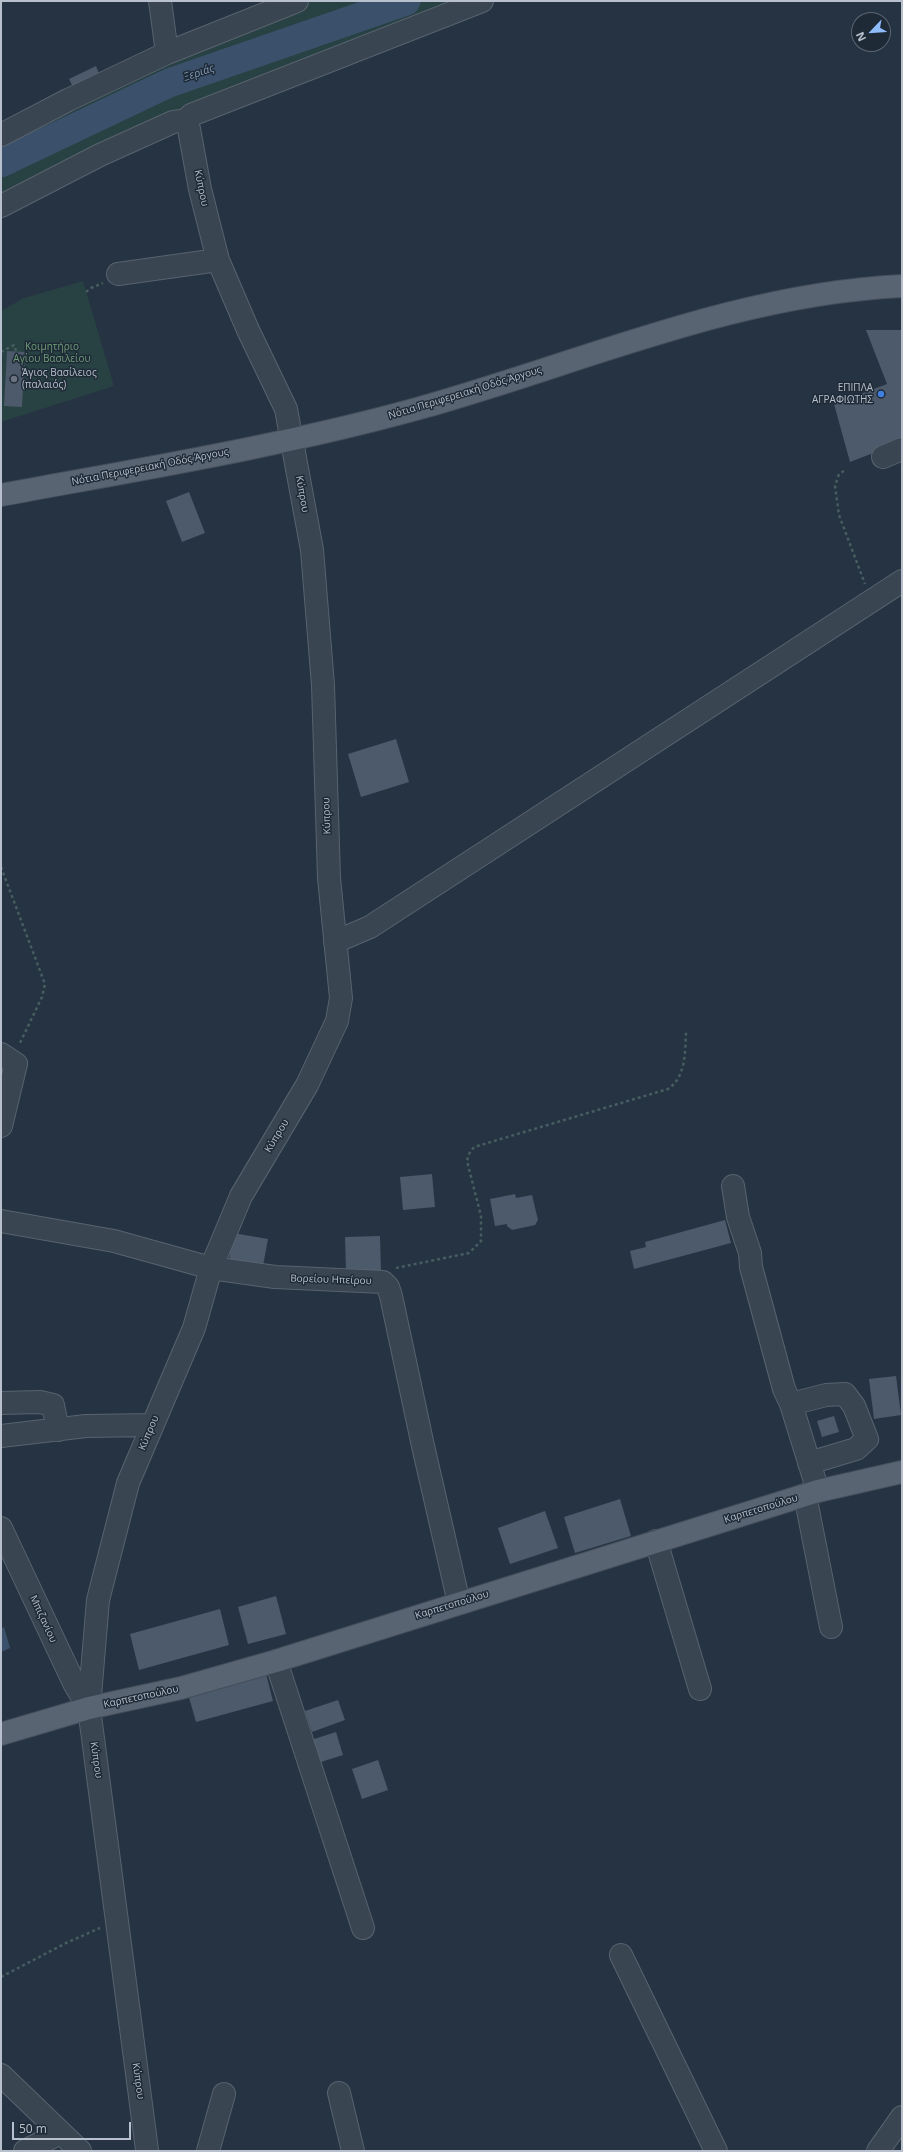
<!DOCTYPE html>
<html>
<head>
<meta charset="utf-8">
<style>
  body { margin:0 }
  #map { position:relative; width:903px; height:2152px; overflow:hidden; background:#263342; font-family:"Open Sans",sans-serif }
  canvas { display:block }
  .frame { position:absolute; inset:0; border:2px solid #b7c0cc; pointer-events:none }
  .north { position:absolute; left:851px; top:12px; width:40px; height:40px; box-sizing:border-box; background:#1f2a37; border:1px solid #5c6673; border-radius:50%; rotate:245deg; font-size:11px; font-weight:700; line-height:16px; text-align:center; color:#b7c0cc }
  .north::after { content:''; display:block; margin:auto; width:14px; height:18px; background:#8ebbfa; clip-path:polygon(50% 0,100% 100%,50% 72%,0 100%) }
  .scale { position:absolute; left:12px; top:2122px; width:119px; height:18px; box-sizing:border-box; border:2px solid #b7c0cc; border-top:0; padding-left:5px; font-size:12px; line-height:14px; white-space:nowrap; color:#b7c0cc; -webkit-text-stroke:3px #1f2a37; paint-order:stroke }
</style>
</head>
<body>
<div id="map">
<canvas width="903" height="2152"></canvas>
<div class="frame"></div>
<div class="north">N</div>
<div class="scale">50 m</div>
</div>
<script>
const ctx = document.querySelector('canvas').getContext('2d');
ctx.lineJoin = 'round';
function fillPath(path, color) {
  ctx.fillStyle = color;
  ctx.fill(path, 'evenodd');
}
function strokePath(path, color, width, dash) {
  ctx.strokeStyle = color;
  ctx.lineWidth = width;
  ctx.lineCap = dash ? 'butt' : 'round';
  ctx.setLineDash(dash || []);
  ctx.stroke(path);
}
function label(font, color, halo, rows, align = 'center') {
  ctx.font = font + ' "Open Sans",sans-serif';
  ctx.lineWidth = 3;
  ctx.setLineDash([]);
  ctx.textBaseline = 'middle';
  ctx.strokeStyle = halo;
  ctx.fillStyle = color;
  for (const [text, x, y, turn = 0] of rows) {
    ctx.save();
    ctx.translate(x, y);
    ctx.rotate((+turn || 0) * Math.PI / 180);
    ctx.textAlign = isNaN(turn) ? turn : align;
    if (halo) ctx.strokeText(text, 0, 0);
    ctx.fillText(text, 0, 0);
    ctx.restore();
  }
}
const green = new Path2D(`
  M310,1H455L1,201V143L225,35Z
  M83,281L114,386L1,422V311L24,298Z`);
const water = new Path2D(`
  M4,1627L10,1648L1,1652V1629Z`);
const river = new Path2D(`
  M1,163L169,83L406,1`);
const building = new Path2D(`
  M96,66L100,76L74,89L69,79Z
  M866,330H902V442L850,462L834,404L887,384Z
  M7,351L25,352L22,407L4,406Z
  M189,492L205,533L182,542L166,501Z
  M396,739L409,782L361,797L348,754Z
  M432,1174L435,1207L403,1210L400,1177Z
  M515,1194L516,1198L532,1195L538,1220L535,1225L512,1230L507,1226V1224L495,1226L490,1199Z
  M725,1220L731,1243L634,1269L630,1251L646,1247L645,1242Z
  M233,1233L268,1239L263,1266L229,1260Z
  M380,1236L381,1271L346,1273L345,1237Z
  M896,1376L901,1415L874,1419L869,1379Z
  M834,1416L839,1432L822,1437L817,1421Z
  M620,1499L631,1536L575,1553L564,1517Z
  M545,1511L558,1548L510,1564L498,1528Z
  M276,1596L286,1634L248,1644L238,1607Z
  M220,1609L229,1645L139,1670L130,1634Z
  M264,1666L273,1701L196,1722L186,1687Z
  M338,1700L345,1720L312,1732L305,1711Z
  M336,1732L343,1755L318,1763L311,1740Z
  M378,1760L388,1790L362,1799L352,1769Z`);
const path = new Path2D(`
  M86,292L91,288L103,283
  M1,352L14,345L16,351
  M844,471L839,474L835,486L839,515L865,584
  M1,867L45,984L42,997L19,1045
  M396,1268L469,1253L481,1241V1216L467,1161L469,1154L474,1147L668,1089C686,1077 685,1052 686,1032
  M1,1977L66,1943L100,1928`);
const minor = new Path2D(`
  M160,1L167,53
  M1,135L68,100L167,53L297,1
  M1,206L100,155L173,122L186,120L191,115L482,1
  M118,274L218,260
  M883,457L902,449
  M335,942L370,927L902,581
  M1,1054L16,1064L1,1126
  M733,1186L738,1217L750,1253L751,1267L784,1389L791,1404L818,1491
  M1,1221L114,1241L211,1268L275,1277L383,1282L388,1287L391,1296L423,1446L459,1603
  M1,1403L40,1402L53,1405L58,1430
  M791,1404L826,1395L845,1394L854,1406L867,1439L856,1449L809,1463
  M1,1436L86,1426L152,1425
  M805,1495L831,1627
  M1,1528L74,1683L89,1708
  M656,1541L700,1689
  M276,1661L363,1928
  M621,1955L716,2151
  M1,2075L80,2151
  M339,2093L353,2151
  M147,2150L89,1708L98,1600L128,1483L194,1328L211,1268L241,1196L307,1085L337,1021L341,998L329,878L323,685L312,550L286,409L248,330L218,260L200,189L189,129L186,120
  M25,2151L60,2133
  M208,2151L224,2094
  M878,2151L902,2117`);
const major = new Path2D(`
  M1,495C141,469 283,446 420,408C581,363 734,294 902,286
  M1,1734L89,1708L181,1688L276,1661L818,1491L902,1472`);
const markers = [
  [14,379,4,"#6b7280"],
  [881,394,4,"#3f7fe0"]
];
const streetNames = [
  ["Κύπρου",201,188,78],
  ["Νότια Περιφερειακή Οδός Άργους",465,393,-17],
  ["Νότια Περιφερειακή Οδός Άργους",150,467,-11],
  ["Κύπρου",302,494,80],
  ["Κύπρου",327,816,-92],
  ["Κύπρου",277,1136,-59],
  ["Βορείου Ηπείρου",331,1280,2],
  ["Κύπρου",149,1433,-67],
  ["Καρπετοπούλου",761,1509,-17],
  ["Καρπετοπούλου",452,1605,-17],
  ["Μπιζανίου",43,1619,65],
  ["Καρπετοπούλου",141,1697,-12],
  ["Κύπρου",96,1760,82],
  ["Κύπρου",138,2081,82]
];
const parkNames = [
  ["Κοιμητήριο",52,347],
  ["Αγίου Βασιλείου",52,359]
];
const poiNames = [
  ["Άγιος Βασίλειος",22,373],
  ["(παλαιός)",22,385],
  ["ΕΠΙΠΛΑ",873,388,"right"],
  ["ΑΓΡΑΦΙΩΤΗΣ",873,400,"right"]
];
const waterNames = [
  ["Ξεριάς",199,73,-19]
];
fillPath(green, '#284143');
fillPath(water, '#3b516b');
strokePath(river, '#3b516b', 29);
fillPath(building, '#4c5a6b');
strokePath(minor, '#58636f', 24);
strokePath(major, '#444e5b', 24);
strokePath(path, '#465e60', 2.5, [3, 3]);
strokePath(minor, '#3a4552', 22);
strokePath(major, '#586472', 22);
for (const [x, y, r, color] of markers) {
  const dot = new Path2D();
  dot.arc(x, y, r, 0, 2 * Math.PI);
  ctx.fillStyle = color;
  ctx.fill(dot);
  strokePath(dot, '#1f2a37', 1.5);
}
label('10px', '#b7c0cc', '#1f2a37', streetNames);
label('10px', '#6e9d77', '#1f2a37', parkNames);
label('10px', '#b7c0cc', '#1f2a37', poiNames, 'left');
label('italic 11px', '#7e97b3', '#1f2a37', waterNames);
</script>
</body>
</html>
